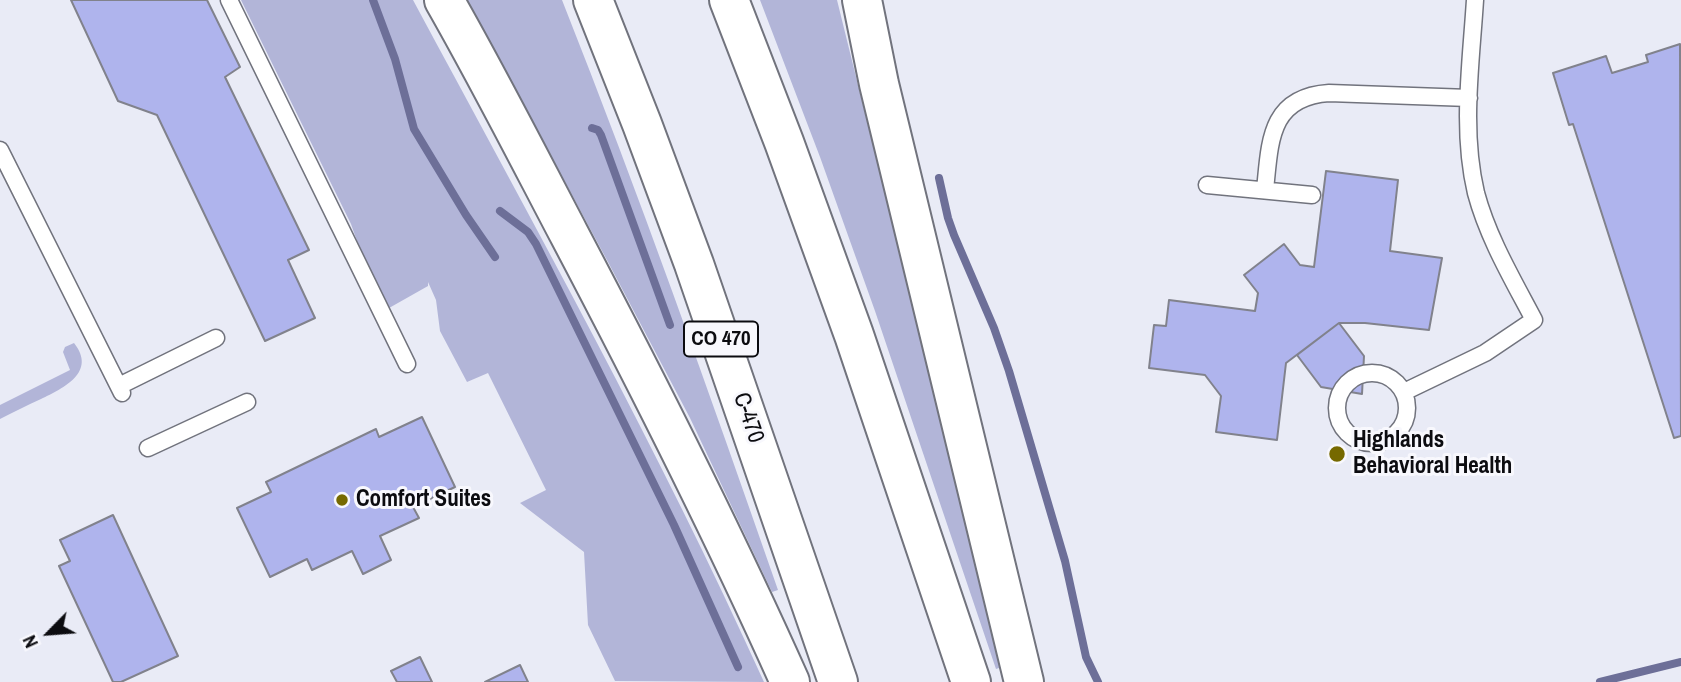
<!DOCTYPE html>
<html>
<head>
<meta charset="utf-8">
<style>
  body { margin:0 }
  #map { position:relative; width:1681px; height:682px; overflow:hidden; background:#e9ebf6; font-family:"Archivo Narrow",sans-serif }
  canvas { display:block }
  .north { position:absolute; left:14px; top:598px; width:70px; height:70px; -webkit-text-stroke:5px #f8f8fd; paint-order:stroke; rotate:245deg; font-size:19px; font-weight:700; line-height:28px; text-align:center; color:#0c0c10 }
  .north::after { content:''; display:block; margin:auto; width:24px; height:32px; background:#0c0c10; clip-path:polygon(50% 0,100% 100%,50% 72%,0 100%) }
</style>
</head>
<body>
<div id="map">
<canvas width="1681" height="682"></canvas>
<div class="north">N</div>
</div>
<script>
const ctx = document.querySelector('canvas').getContext('2d');
ctx.lineJoin = 'round';
function fillPath(path, color) {
  ctx.fillStyle = color;
  ctx.fill(path, 'evenodd');
}
function strokePath(path, color, width, dash) {
  ctx.strokeStyle = color;
  ctx.lineWidth = width;
  ctx.lineCap = dash ? 'butt' : 'round';
  ctx.setLineDash(dash || []);
  ctx.stroke(path);
}
function label(font, color, halo, rows, align = 'center') {
  ctx.font = font + ' "Archivo Narrow",sans-serif';
  ctx.lineWidth = 6;
  ctx.setLineDash([]);
  ctx.textBaseline = 'middle';
  ctx.strokeStyle = halo;
  ctx.fillStyle = color;
  for (const [text, x, y, turn = 0] of rows) {
    ctx.save();
    ctx.translate(x, y);
    ctx.rotate((+turn || 0) * Math.PI / 180);
    ctx.textAlign = isNaN(turn) ? turn : align;
    if (halo) ctx.strokeText(text, 0, 0);
    ctx.fillText(text, 0, 0);
    ctx.restore();
  }
}
const green = new Path2D(`
  M241,0H413C534,225 659,449 764,682L615,681L588,625L584,552L520,503L546,490L488,373L467,382L440,331L436,300L428,282V286L382,312L351,224Z
  M467,0H562C639,194 709,392 778,590L772,592L690,418L608,262Z
  M760,0H837L1002,667L996,669L875,311L820,157Z
  M74,343C97,372 64,388 41,399C27,405 14,412 0,419V405L70,370L63,352L65,347Z`);
const stream = new Path2D(`
  M373,0L395,59L414,129L466,215L495,257
  M592,128L598,130L601,135L670,325
  M939,178L948,218L954,235L994,328L1009,371L1065,561L1086,657L1098,682
  M500,211L528,232L536,244L674,525L738,667
  M1600,682L1681,662`);
const building = new Path2D(`
  M71,0H207L240,67L225,77L309,250L288,260L315,318L265,341L157,115L118,101Z
  M1680,44L1681,436L1674,438L1573,124L1569,125L1553,73L1606,56L1612,73L1648,62L1646,55Z
  M1326,171L1398,180L1390,251L1442,258L1429,330L1365,323H1339L1286,363L1277,440L1216,432L1221,396L1205,375L1149,368L1154,325L1166,326L1169,300L1255,311L1258,293L1244,275L1284,244L1300,265L1314,267Z
  M1339,323L1364,356L1362,394L1321,387L1297,355Z
  M422,417L455,487L413,507L419,518L380,536L391,560L363,574L352,551L312,570L307,559L270,577L237,508L271,492L266,482L376,429L379,437Z
  M113,515L178,656L121,682H113L59,566L70,561L60,540Z
  M420,657L432,682H397L391,671Z
  M520,665L528,682H485Z`);
const lane = new Path2D(`
  M229,0L407,364
  M0,150L122,393
  M1207,185L1312,195
  M1265,190C1270,142 1269,97 1329,93L1469,98
  M1337 408a35 35 0 1 1 70 0a35 35 0 1 1-70 0Z
  M119,386L216,338
  M1404,392L1485,353L1534,320C1513,280 1488,238 1476,193C1461,130 1471,64 1475,0
  M148,448L247,402`);
const highway = new Path2D(`
  M444,0C488,77 528,156 569,234C647,382 722,530 790,682
  M593,0L642,124L694,264L838,682
  M729,0L784,142L854,335L971,682
  M862,0L879,84L1024,682`);
const markers = [
  [1337,454,9,"#766900"],
  [342,500,7,"#766900"]
];
const shields = [
  [721,339,74]
];
const shieldNames = [
  ["CO 470",721,339]
];
const streetNames = [
  ["C-470",748,418,71]
];
const poiNames = [
  ["Highlands",1353,441],
  ["Behavioral Health",1353,467],
  ["Comfort Suites",356,500]
];
fillPath(green, '#b2b5d8');
strokePath(stream, '#6d6f98', 8);
fillPath(building, '#afb4ed');
strokePath(building, '#81828c', 2);
strokePath(lane, '#71737d', 19);
strokePath(highway, '#71737d', 42);
strokePath(lane, '#fff', 16);
strokePath(highway, '#fff', 38);
for (const [x, y, r, color] of markers) {
  const dot = new Path2D();
  dot.arc(x, y, r, 0, 2 * Math.PI);
  ctx.fillStyle = color;
  ctx.fill(dot);
  strokePath(dot, '#f8f8fd', 2.5);
}
for (const [x, y, w] of shields) {
  const box = new Path2D();
  box.roundRect(x - w / 2, y - 17.5, w, 35, 5);
  ctx.fillStyle = '#f8f8fd';
  ctx.fill(box);
  strokePath(box, '#0c0c10', 2);
}
label('bold 21px', '#0c0c10', null, shieldNames);
label('23px', '#0c0c10', '#f8f8fd', streetNames);
label('bold 23px', '#0c0c10', '#f8f8fd', poiNames, 'left');
</script>
</body>
</html>
